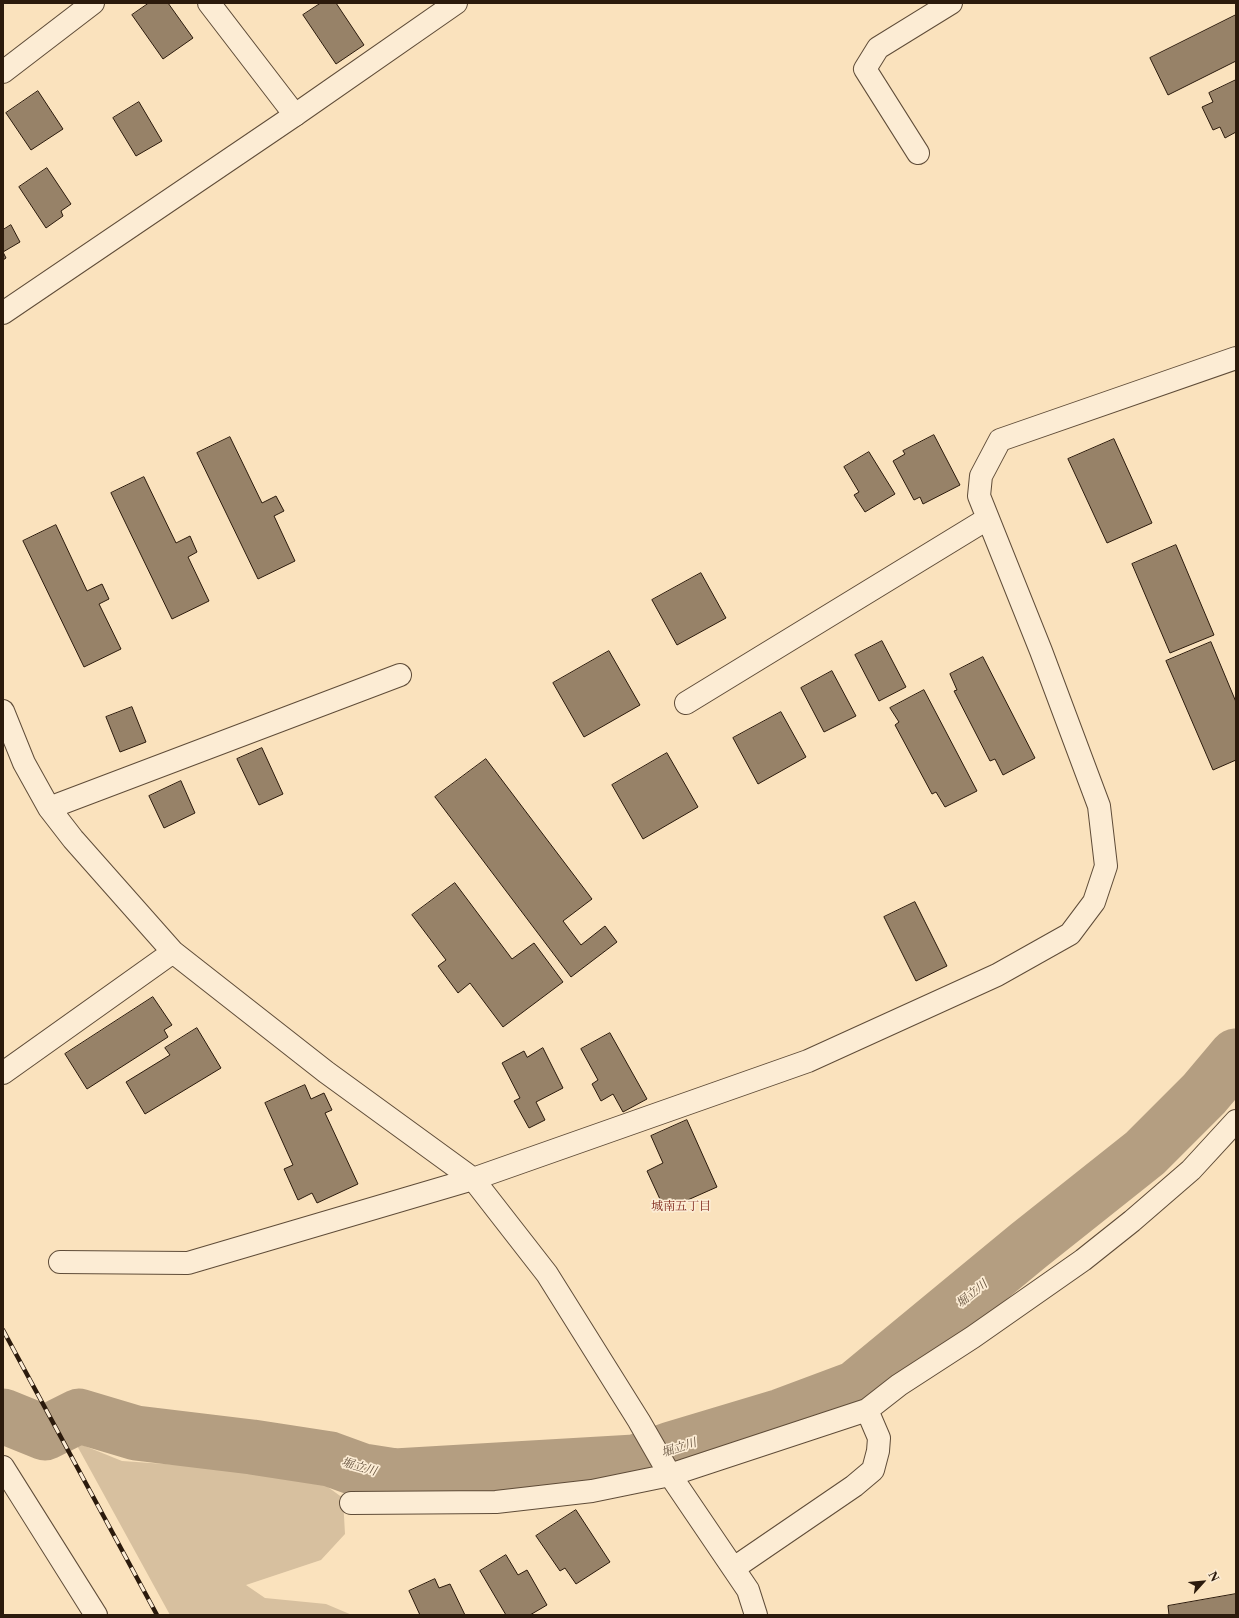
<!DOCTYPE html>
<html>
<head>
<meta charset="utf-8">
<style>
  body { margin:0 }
  #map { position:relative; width:1239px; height:1618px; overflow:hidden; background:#fae2bd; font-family:"Libre Caslon Text",serif }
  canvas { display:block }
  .frame { position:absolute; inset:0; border:4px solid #2b1a0c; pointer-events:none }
  .north { position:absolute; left:1183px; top:1562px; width:40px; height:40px; -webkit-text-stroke:3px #fcecd4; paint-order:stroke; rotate:63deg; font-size:11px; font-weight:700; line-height:16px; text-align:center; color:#2b1a0c }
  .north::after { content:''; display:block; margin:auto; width:14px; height:18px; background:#2b1a0c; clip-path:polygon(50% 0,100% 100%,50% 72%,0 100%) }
</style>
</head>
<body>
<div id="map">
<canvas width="1239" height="1618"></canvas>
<div class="frame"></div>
<div class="north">N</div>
</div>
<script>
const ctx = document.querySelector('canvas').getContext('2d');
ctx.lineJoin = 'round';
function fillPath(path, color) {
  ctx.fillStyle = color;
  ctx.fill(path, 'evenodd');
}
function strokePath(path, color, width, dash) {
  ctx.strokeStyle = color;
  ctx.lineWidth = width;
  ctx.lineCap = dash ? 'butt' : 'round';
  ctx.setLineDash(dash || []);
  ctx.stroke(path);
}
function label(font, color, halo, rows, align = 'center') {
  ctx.font = font + ' "Libre Caslon Text","Noto Serif JP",serif';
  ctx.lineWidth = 3.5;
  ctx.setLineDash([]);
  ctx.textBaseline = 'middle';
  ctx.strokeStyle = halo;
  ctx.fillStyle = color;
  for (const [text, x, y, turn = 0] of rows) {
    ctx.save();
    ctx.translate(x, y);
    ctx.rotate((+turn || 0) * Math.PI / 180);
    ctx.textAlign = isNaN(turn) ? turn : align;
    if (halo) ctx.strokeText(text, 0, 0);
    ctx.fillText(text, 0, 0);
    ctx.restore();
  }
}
const green = new Path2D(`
  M75,1442L122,1461L223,1468L303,1469L343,1498L345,1534L321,1560L246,1585L265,1598L326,1604L352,1615H170Z`);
const river = new Path2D(`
  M3,1416L45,1433L79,1416L136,1433L252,1447L330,1459L363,1471L395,1476L635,1462L671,1449L781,1416L856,1388L1028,1246L1145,1153L1204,1094L1236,1056`);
const building = new Path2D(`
  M149,3H168L193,38L163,59L132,15Z
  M321,3H336L364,45L336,64L303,15Z
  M1236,15V61L1168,95L1150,58Z
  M1236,80V132L1225,138L1220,127L1213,130L1202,107L1213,102L1209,93Z
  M38,91L63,129L31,150L6,113Z
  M139,102L162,141L136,156L113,118Z
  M47,168L71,204L61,211L63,216L46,228L19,187Z
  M11,225L20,242L3,252L6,258L3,260V230Z
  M934,435L960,485L923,504L920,497L914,500L893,461L905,454L903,451Z
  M230,437L262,503L276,496L284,511L274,516L295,561L258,579L197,453Z
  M1114,439L1152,523L1107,543L1068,459Z
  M869,452L895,494L865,512L854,495L859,492L844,467Z
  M144,477L176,543L190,536L197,552L188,557L209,601L172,619L111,493Z
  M56,525L87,591L102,584L109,599L99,604L121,649L84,667L23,541Z
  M1176,545L1214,635L1170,653L1132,564Z
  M701,573L726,618L677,645L652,600Z
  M882,641L906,687L879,701L855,655Z
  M1211,642L1236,702V760L1213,770L1166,661Z
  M609,651L640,705L584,737L553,683Z
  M983,657L1035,758L1003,775L995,759L990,761L954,691L957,690L950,674Z
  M832,671L856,716L824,732L801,688Z
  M924,690L977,791L945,807L936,792L932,794L895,725L899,722L890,708Z
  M132,707L146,742L120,752L106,717Z
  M781,712L806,757L758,784L733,738Z
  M262,748L283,794L259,805L237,759Z
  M667,753L698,807L643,839L612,785Z
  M486,759L592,899L563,921L581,945L605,926L617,942L571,977L435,797Z
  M181,781L195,813L164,828L149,796Z
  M455,883L512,959L534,943L563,982L503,1027L470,983L458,993L438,966L446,960L412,915Z
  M915,902L947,966L916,981L884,917Z
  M153,997L172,1025L164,1030L168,1037L87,1089L65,1054Z
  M197,1028L221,1068L145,1114L126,1082L170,1055L165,1048Z
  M610,1033L647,1099L623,1112L613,1094L601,1101L592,1084L598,1080L581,1049Z
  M543,1048L563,1088L536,1102L545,1120L529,1128L514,1101L520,1098L502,1063L524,1051L527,1057Z
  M305,1085L311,1099L324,1093L332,1110L325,1113L358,1184L317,1203L312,1193L298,1200L284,1169L293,1165L265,1103Z
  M687,1120L717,1187L665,1210L647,1171L663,1163L651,1136Z
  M576,1510L610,1562L576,1584L565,1568L560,1571L536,1536Z
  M506,1555L518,1575L527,1570L547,1605L530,1615H506L480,1571Z
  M435,1579L439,1588L450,1584L465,1615H420L409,1591Z
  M1236,1594V1615H1169L1168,1606Z`);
const minor = new Path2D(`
  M3,72L93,3
  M918,153L865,69L878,48L951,3
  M3,313L295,115L456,3
  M686,703L987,519
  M3,711L24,763L49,808L73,839L173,952L326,1072L473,1179L547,1274L639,1421L670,1475L748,1590L756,1615
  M49,808L400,675
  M3,1073L173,952
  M60,1262L188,1263L473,1179L808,1061L997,975L1070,934L1094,902L1106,866L1099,806L1041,651L979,496L981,476L1000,440L1236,358
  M3,1467L96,1615
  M351,1503L496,1502L592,1491L670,1475L867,1410L899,1385L973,1337L1083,1260L1132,1221L1191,1170L1236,1121
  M734,1568L854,1486L873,1470L878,1451L879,1438L867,1410`);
const tertiary = new Path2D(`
  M209,3L295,115`);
const rail = new Path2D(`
  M3,1330L157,1615`);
const neighbourhoodNames = [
  ["城南五丁目",681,1207]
];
const waterNames = [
  ["堀立川",972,1294,-39],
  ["堀立川",679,1448,-18],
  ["堀立川",359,1467,16]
];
fillPath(green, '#d7c09f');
strokePath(river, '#b49e81', 55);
fillPath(building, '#978268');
strokePath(building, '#2b1a0c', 1);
strokePath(minor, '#5f4c38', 24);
strokePath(tertiary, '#5f4c38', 24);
strokePath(minor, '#fcecd4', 22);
strokePath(tertiary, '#fcecd4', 22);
strokePath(rail, '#2b1a0c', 4.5);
strokePath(rail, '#fcecd4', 3, [9]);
label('12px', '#7a1f14', '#fcecd4', neighbourhoodNames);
label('italic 12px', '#624f3b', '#fcecd4', waterNames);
</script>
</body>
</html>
